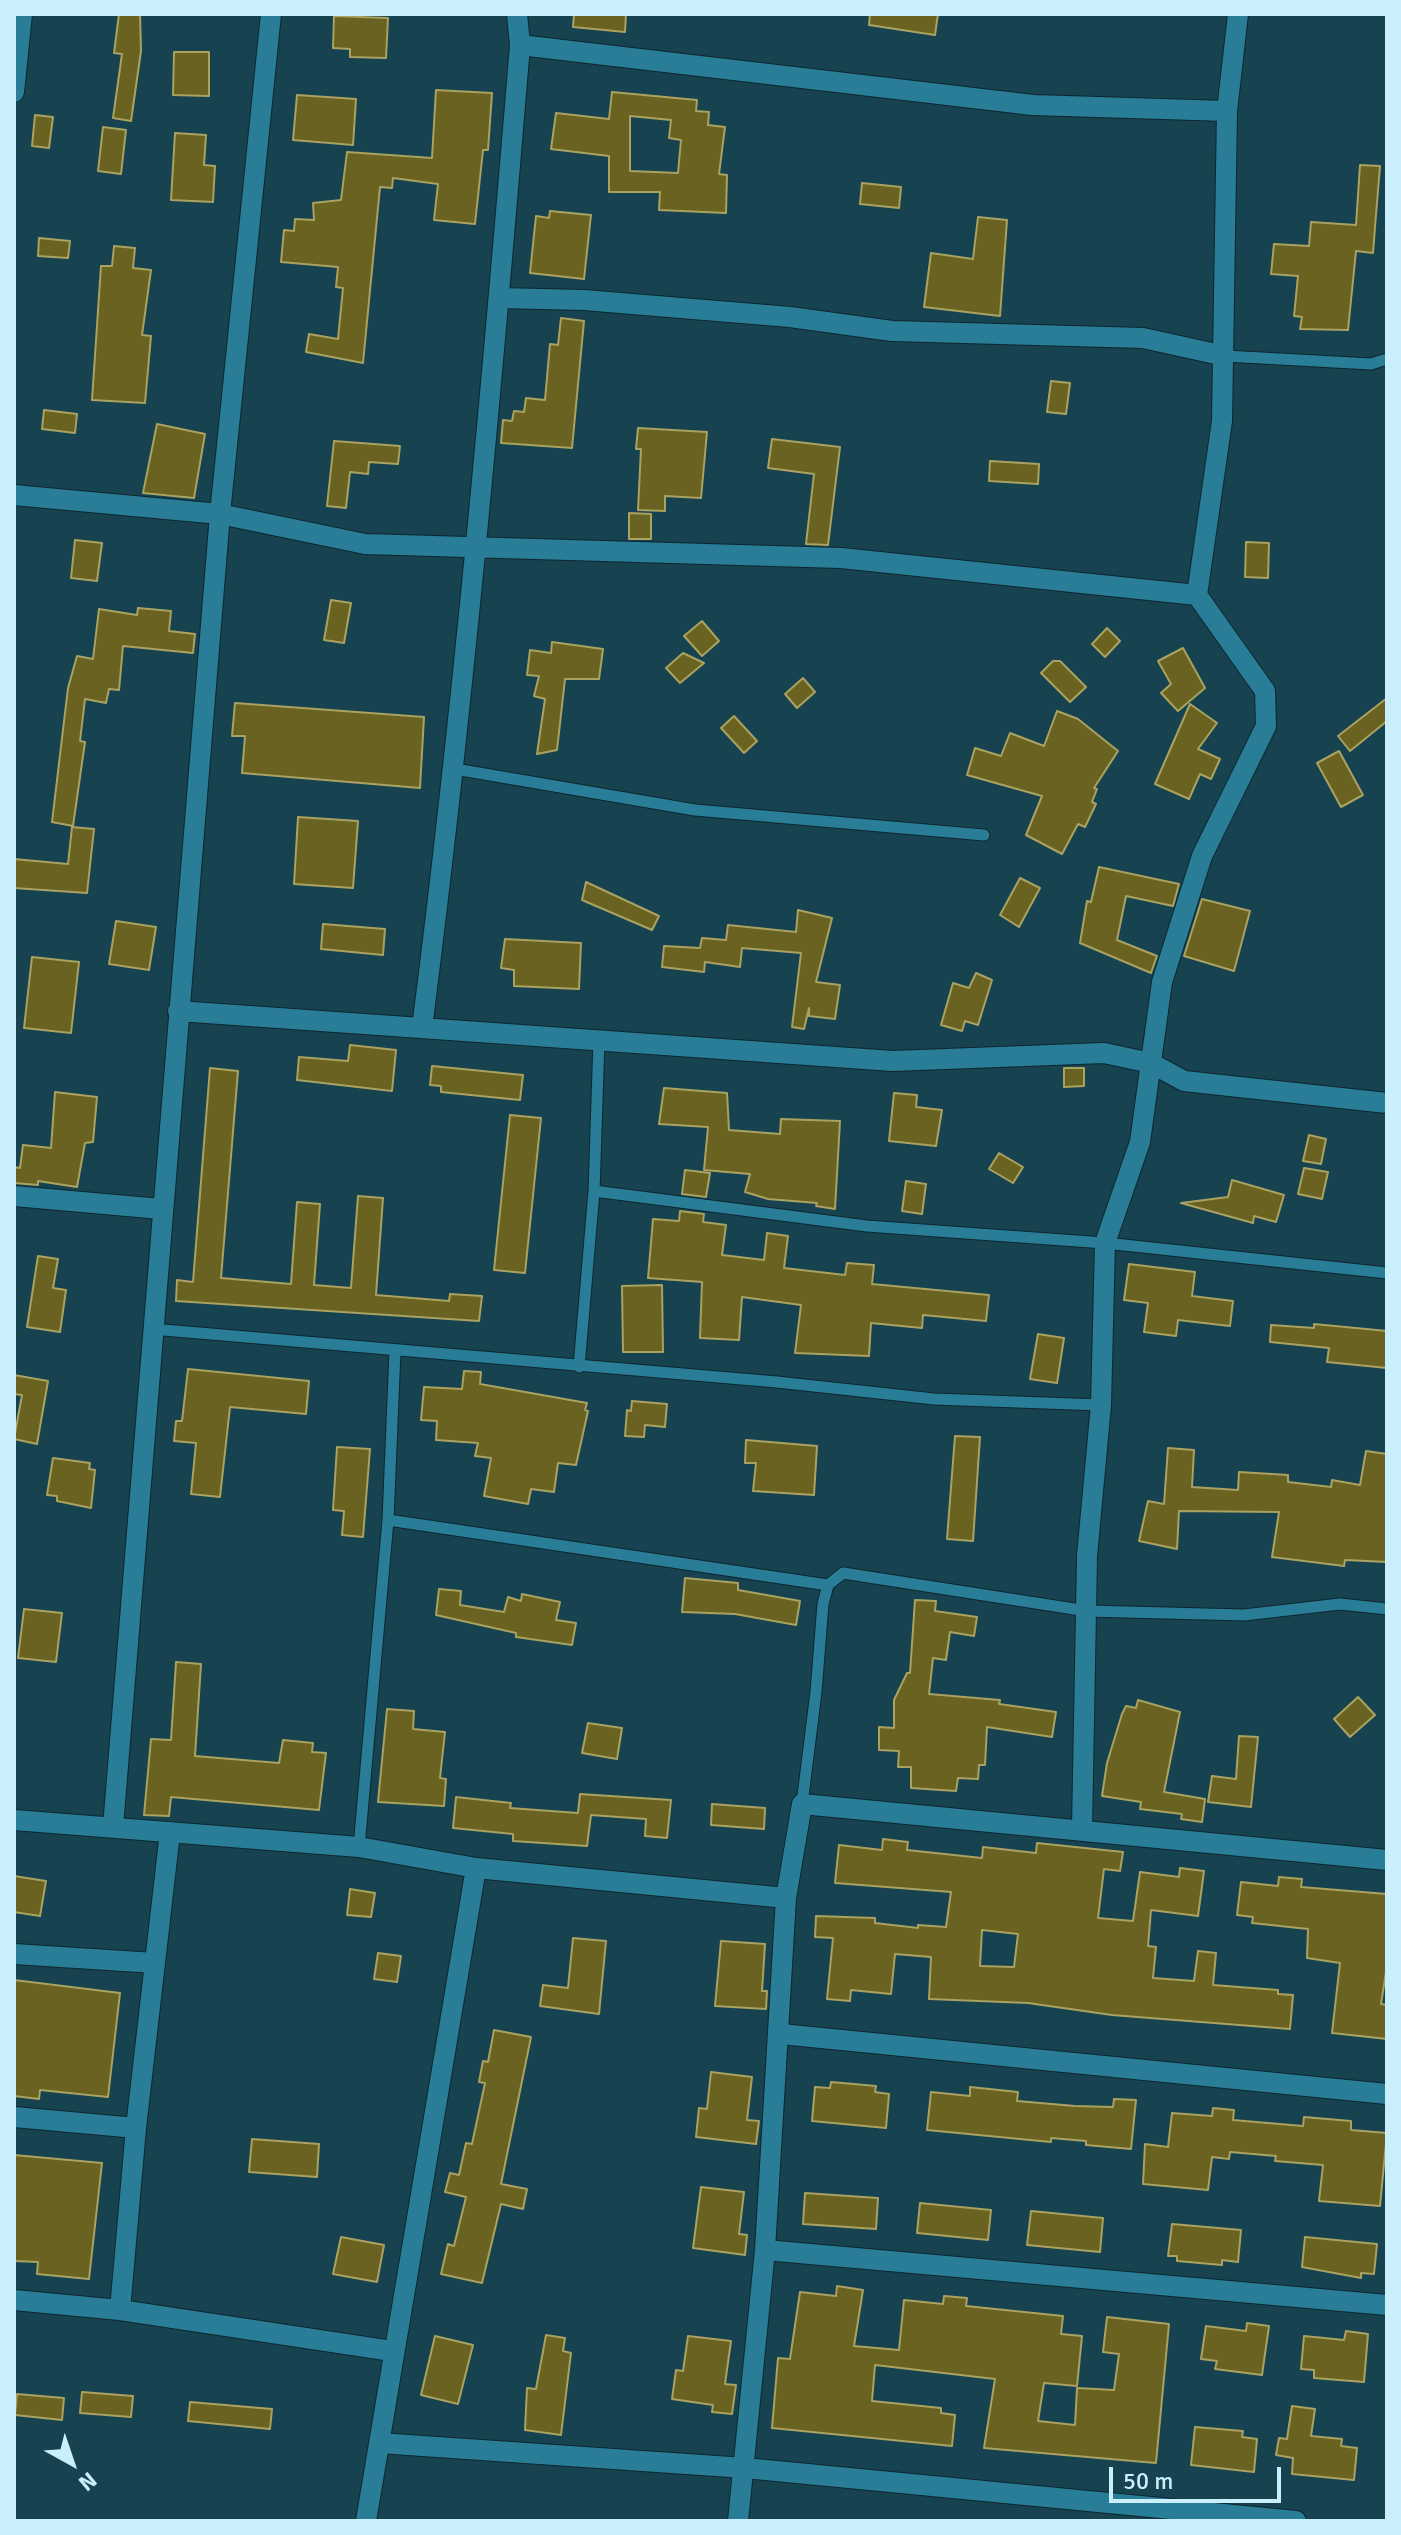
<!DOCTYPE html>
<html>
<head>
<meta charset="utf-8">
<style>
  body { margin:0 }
  #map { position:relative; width:1401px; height:2535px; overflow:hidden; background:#174250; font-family:Signika,sans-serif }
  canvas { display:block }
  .frame { position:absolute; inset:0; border:16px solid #c9effd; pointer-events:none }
  .north { position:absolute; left:32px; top:2423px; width:80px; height:80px; -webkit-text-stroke:6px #174250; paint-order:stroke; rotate:140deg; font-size:22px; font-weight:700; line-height:32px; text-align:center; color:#c9effd }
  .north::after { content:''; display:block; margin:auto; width:28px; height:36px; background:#c9effd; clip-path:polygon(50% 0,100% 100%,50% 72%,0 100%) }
  .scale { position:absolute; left:1109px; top:2467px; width:172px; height:36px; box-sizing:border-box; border:4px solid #c9effd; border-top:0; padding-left:10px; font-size:24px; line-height:28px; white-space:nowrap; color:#c9effd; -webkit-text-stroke:6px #174250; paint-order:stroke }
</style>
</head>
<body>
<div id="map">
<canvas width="1401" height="2535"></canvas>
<div class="frame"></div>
<div class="north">N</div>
<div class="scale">50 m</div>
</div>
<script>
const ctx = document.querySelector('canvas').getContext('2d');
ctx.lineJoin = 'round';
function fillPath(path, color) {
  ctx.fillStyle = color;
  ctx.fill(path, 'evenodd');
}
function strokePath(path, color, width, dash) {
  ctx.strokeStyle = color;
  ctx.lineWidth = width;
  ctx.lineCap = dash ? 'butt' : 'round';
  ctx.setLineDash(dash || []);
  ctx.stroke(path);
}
const building = new Path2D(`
  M119,14H140L141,51L131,121L113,118L122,54L114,53Z
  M574,14H626L625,32L573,27Z
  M870,14H938L935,35L869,25Z
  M334,16L388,18L386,58L350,57V49L333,48Z
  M174,52H209V96L173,95Z
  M436,90L492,93L488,150H483L475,224L434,220L438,184L393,178L392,188L380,187L363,363L306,352L309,334L338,339L343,288L336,287L338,267L281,262L284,230L294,231L295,219L314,220L313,203L341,200L347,152L432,158Z
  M612,92L697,100L696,111L709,112L708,125L725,127L719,174L727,175L726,213L659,210L660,192H609V156L551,149L556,113L609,119ZM630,116L671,120L669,138L681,140L678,173L630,171Z
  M297,95L356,99L353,145L293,140Z
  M35,115L53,117L49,148L32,146Z
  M103,127L126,130L121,174L98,171Z
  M175,133L206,135L204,165L215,166L213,202L171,200Z
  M1360,165L1380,166L1375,227L1373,253L1356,251L1348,330L1300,329L1302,317L1294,316L1298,276L1271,274L1274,244L1309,246L1311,222L1356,225Z
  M862,183L901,187L899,208L860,204Z
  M550,211L591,215L584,279L530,273L536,216L549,218Z
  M978,217L1007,220L1000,316L924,307L931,253L973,259Z
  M39,238L70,241L68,258L38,256Z
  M114,246L135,248L133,268L151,270L142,335L151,336L145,403L92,400L101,266H112Z
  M561,318L584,321L572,448L501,443L503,420L512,421L514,411L524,412L526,398L545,400L550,344L558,345Z
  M1051,381L1070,383L1066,414L1047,412Z
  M44,410L77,414L75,433L42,429Z
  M157,424L205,434L194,498L143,493Z
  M638,428L707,432L701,498L665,496V511L638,510L641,449H636Z
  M772,439L840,447L828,545L806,544L814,474L768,468Z
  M334,441L400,446L398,464L369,462L368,474L350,472L346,508L327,506Z
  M990,461L1039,464L1038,484L989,481Z
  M629,513L651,514V539H629Z
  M75,540L102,543L97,581L71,578Z
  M1246,542L1269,543L1268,578L1245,577Z
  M331,600L351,603L344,643L324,640Z
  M138,608L171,611L169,631L195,634L193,653L123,646L119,690L109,689L106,703L85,699L80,741L85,742L73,826L52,822L68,688L77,656L93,659L99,609L137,615Z
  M702,621L719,641L702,656L684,636Z
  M1107,628L1120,641L1105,657L1092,644Z
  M552,642L603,649L599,679H565L557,750L537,754L545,699L534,696L539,676L527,675L530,650L551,653Z
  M1183,648L1205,688L1178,711L1161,693L1171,684L1158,661Z
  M683,653L704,663L680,683L666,668Z
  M1053,661H1060L1086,687L1070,702L1041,673Z
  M803,678L815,692L797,708L785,694Z
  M1387,698V721L1350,751L1338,736Z
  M235,703L424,717L420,788L242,773L245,736H232Z
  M1190,704L1217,723L1198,749L1220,759L1211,779L1200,774L1189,799L1155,784Z
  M1057,711L1078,719L1118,751L1094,788L1097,789L1092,802L1096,804L1085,827L1078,824L1062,854L1026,835L1042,796L967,775L975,748L1001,756L1010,733L1044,746Z
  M734,716L757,741L744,753L721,728Z
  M1339,751L1363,795L1341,807L1317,763Z
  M298,817L358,821L353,888L294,884Z
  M72,827L94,829L87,893L14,888V859L68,864Z
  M1099,867L1179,884L1173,906L1126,896L1117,940L1157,956L1151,973L1080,943L1087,901L1091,902Z
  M1020,878L1040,888L1019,927L1000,915Z
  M586,882L659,916L652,930L582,900Z
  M1202,899L1250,911L1234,971L1184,956Z
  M798,910L832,918L816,982L840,985L835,1019L809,1016V1008L804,1029L792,1027L801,953L742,948L740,967L705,962L704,972L662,967L664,946L700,948L702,938L726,940L728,925L796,932Z
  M116,921L156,927L149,970L109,964Z
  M323,924L385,929L383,955L321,949Z
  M505,939L581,943L579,989L514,986V970L501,968Z
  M32,957L79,962L71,1033L24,1028Z
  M976,973L992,980L978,1025L965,1021L962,1031L941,1025L953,983L969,988Z
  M350,1045L396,1050L392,1091L297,1080L299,1057L348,1061Z
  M432,1066L523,1075L520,1100L441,1092V1086L430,1085Z
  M210,1068L238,1071L221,1278L291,1284L297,1202L320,1204L314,1285L351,1288L358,1196L383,1198L376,1295L449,1301L450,1294L482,1296L479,1321L176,1301L177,1280L193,1282Z
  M1064,1068H1084V1086L1064,1087Z
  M664,1088L727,1093L729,1130L780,1134L781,1119L840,1121L835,1209L816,1206L817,1203L768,1199L745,1192L750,1174L704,1170L708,1127L659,1124Z
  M55,1092L97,1097L93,1142L85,1143L77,1187L38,1181V1185L14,1183V1167L20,1168L23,1145L51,1148Z
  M894,1093L917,1095L916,1107L942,1110L936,1146L889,1141Z
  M510,1115L541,1118L525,1273L494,1270Z
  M1309,1135L1326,1139L1321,1164L1303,1161Z
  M999,1153L1023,1167L1013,1183L989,1169Z
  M1304,1168L1328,1172L1322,1199L1298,1194Z
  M685,1170L710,1173L706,1197L682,1194Z
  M1232,1180L1284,1195L1276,1222L1254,1216L1253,1223L1181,1203L1228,1197Z
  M906,1181L926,1184L922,1214L902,1211Z
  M680,1211L704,1214L703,1222L726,1225L722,1255L764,1260L767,1233L788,1236L784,1268L845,1275L847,1263L874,1265L872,1284L989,1295L986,1321L923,1315L922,1328L871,1323L869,1356L795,1353L801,1305L742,1297L739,1340L700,1338L702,1282L648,1278L653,1219L679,1221Z
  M38,1256L58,1259L53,1288L66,1290L60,1332L27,1327Z
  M1129,1264L1195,1272L1192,1296L1233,1301L1230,1326L1178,1320L1176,1336L1144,1332L1148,1303L1124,1300Z
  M662,1285L663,1352H623L622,1286Z
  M1314,1324L1387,1331V1368L1327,1362L1329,1348L1270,1342L1271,1325L1314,1328Z
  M1038,1334L1064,1338L1057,1383L1030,1379Z
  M188,1369L309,1381L306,1414L230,1407L220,1497L191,1494L196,1443L174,1441L176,1421H182Z
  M464,1371L481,1372L480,1384L587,1403L585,1410L588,1411L576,1465L558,1463L554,1492L531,1489L528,1504L484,1496L491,1458L475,1456L478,1443L436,1440L437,1421L421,1420L424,1387L462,1389Z
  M14,1375L48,1381L37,1444L14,1439L22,1395L14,1394Z
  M632,1401L667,1404L665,1427L645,1425L644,1437L625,1436L627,1410L631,1411Z
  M955,1436L980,1437L973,1541L947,1539Z
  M746,1440L817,1446L814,1495L753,1491L756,1463H745Z
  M337,1447L370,1449L363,1537L342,1535L344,1511L333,1510Z
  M1168,1448L1194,1450L1192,1487L1238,1490L1239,1472L1288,1475V1482L1331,1487L1332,1480L1360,1485L1366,1451L1387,1454V1562L1345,1560L1344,1566L1272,1557L1279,1512L1179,1511L1177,1549L1139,1541L1148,1501L1164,1504Z
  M53,1458L90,1463L89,1469L95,1470L91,1508L57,1501V1496L47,1495Z
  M685,1578L738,1583V1590L800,1601L796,1625L735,1614L682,1612Z
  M439,1589L461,1591L460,1605L504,1612L508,1597L521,1601L522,1594L560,1602L556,1620L576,1623L572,1645L516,1637V1633L436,1615Z
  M915,1600L936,1601L935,1611L977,1617L974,1636L950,1632L946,1660L933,1658L929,1694L1000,1700L999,1704L1056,1712L1052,1737L987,1727L985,1765H979L978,1779L958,1778L956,1791L911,1788V1767H898L899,1751L879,1750V1727L894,1728V1700L907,1673H910Z
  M24,1609L62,1613L56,1662L18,1658Z
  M176,1662L201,1664L195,1756L279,1763L283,1740L313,1743L312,1752L326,1753L319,1810L171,1797L169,1816L144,1815L151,1739L171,1740Z
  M1358,1697L1375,1715L1350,1737L1334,1719Z
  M1138,1700L1180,1712L1164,1792L1205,1799L1202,1822L1181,1819L1182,1814L1140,1809L1141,1802L1102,1796L1107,1763L1122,1714L1126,1706L1136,1708Z
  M387,1709L414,1711L413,1729L445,1732L440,1778L446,1779L444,1806L378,1802Z
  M588,1723L622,1728L617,1759L582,1753Z
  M1239,1736L1258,1737L1251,1807L1208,1802L1212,1776L1236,1779Z
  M580,1794L671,1800L667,1838L645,1836L646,1819L591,1815L587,1846L513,1841V1834L453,1828L456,1797L511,1803L510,1808L578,1813Z
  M712,1804L765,1808L764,1829L711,1825Z
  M883,1839L908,1842L907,1850L982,1858L983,1847L1036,1853L1037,1843L1123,1852L1120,1871L1104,1869L1098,1918L1133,1921L1140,1872L1179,1877L1180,1868L1204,1871L1198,1916L1151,1910L1148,1946L1156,1947L1153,1978L1194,1981L1198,1951L1216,1953L1213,1985L1278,1990V1994L1293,1995L1290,2029L1112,2015L1028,2003L929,1999L931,1957L895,1954L891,1994L851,1990L850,2001L827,1999L833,1938L815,1937L816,1916L875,1918V1923L918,1928V1925L946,1927L951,1892L835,1883L839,1845L882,1850ZM982,1930L1018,1934L1014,1967L980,1966Z
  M14,1876L46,1881L40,1916L14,1912Z
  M1279,1877L1302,1879L1301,1887L1387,1894V1966L1381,2004L1387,2005V2039L1332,2033L1340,1963L1307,1958L1308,1929L1252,1923L1253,1917L1237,1915L1241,1882L1278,1886Z
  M350,1889L375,1893L371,1917L347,1915Z
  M573,1938L606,1941L599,2014L540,2006L543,1985L568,1988Z
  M721,1941L765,1944L762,1991H767L766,2009L715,2006Z
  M378,1953L401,1956L397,1982L374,1979Z
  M14,1980L120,1993L108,2097L40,2090L39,2099L14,2096Z
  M494,2030L531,2037L501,2184L527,2189L523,2209L501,2204L482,2283L441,2274L448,2244L454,2246L466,2197L445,2192L450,2173L459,2175L466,2143L472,2144L485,2083L479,2082L483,2061L488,2062Z
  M711,2072L752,2077L747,2120L759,2121L756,2144L696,2137L699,2108L707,2109Z
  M831,2082L876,2086L875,2092L889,2094L886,2128L812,2121L815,2087L830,2088Z
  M970,2087L1018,2092L1017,2101L1075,2106L1113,2107L1114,2099L1136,2100L1131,2149L1086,2145V2141L1051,2138V2142L927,2130L931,2092L970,2096Z
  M1213,2108L1234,2110L1233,2120L1303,2126L1304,2117L1351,2121V2130L1387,2133L1380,2206L1319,2201L1323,2165L1275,2161L1276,2156L1230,2152L1229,2159L1212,2157L1208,2190L1143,2184L1145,2144L1168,2147L1172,2113L1212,2116Z
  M252,2139L319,2144L317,2177L249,2172Z
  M14,2155L102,2163L89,2279L37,2274L38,2262L14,2261Z
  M701,2187L744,2192L739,2234L747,2235L745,2255L693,2248Z
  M805,2193L878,2198L876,2229L803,2224Z
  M920,2203L991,2210L988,2240L917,2233Z
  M1031,2211L1103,2218L1100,2252L1027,2245Z
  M1172,2224L1241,2230L1238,2262L1222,2260V2265L1177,2261V2256H1168Z
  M341,2237L384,2245L377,2282L333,2274Z
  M1305,2237L1377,2244L1374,2274L1361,2273V2278L1302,2267Z
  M837,2286L863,2290L854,2346L899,2350L904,2300L943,2304L944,2296L967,2298L966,2306L1063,2316L1061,2334L1082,2336L1077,2386L1044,2383L1038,2421L1075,2425L1077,2388L1114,2390L1119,2354L1103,2352L1107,2317L1169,2324L1156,2463L984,2448L995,2379L875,2365L872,2401L941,2408V2413L955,2415L952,2446L772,2428L778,2358L790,2359L800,2292L836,2296Z
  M1247,2323L1269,2326L1262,2375L1215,2369L1217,2361L1201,2359L1206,2326L1246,2331Z
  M1346,2331L1368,2334L1364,2382L1314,2378V2370L1301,2369L1304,2336L1344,2340Z
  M546,2335L565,2338L563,2351L571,2353L561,2435L525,2430L527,2388L536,2389Z
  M435,2336L473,2345L458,2404L421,2395Z
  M688,2336L731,2341L725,2384L736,2385L732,2414L712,2412L713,2405L672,2399L676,2370L683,2371Z
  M82,2392L133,2396L131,2417L80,2413Z
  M17,2394L64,2398L62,2420L15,2415Z
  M190,2402L272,2409L270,2429L188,2421Z
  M1292,2406L1315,2409L1311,2436L1342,2439L1341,2446L1357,2448L1354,2480L1292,2474L1293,2458L1276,2455L1279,2438L1287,2439Z
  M1195,2427L1243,2431L1242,2437L1257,2439L1254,2472L1191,2465Z`);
const service = new Path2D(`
  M1225,356L1371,364L1387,359
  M455,769L695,810L984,835
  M594,1191L867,1226L1105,1243L1387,1273
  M152,1329L777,1382L934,1399L1101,1405
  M579,1367L594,1191L599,1040
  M388,1520L828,1585
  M802,1804L816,1692L823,1604L828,1585L843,1573L1087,1611L1244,1615L1340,1604L1387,1609
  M359,1847L388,1520L395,1351`);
const minor = new Path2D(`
  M520,45L1033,105L1227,111
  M14,92L22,14
  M499,298L584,300L790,317L892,331L1143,338L1225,356
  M14,495L220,514L365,544L841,558L1197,595
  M178,1011L893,1061L1104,1053L1151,1063L1184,1081L1387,1103
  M422,1028C464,701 493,373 520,45L517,14
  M14,1196L161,1209
  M14,1820L359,1847L476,1868L786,1898
  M113,1827L220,514L271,14
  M1082,1829L1087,1556L1101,1405L1105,1243L1140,1142L1162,982L1202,856L1266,726L1265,691L1197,595L1222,421L1227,111L1238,14
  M14,1954L155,1963
  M781,2034L1387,2094
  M14,2117L136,2128
  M765,2250L1387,2305
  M14,2300L120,2310L392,2351
  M120,2310L136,2128L170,1832
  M379,2443L745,2468L1296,2521
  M366,2521L476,1868
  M738,2521L765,2250L786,1898L802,1804L1387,1860`);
fillPath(building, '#696221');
strokePath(building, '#a9a260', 2);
strokePath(service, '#0d2730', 13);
strokePath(minor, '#0d2730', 22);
strokePath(service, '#297d97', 11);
strokePath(minor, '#297d97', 20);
</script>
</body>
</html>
